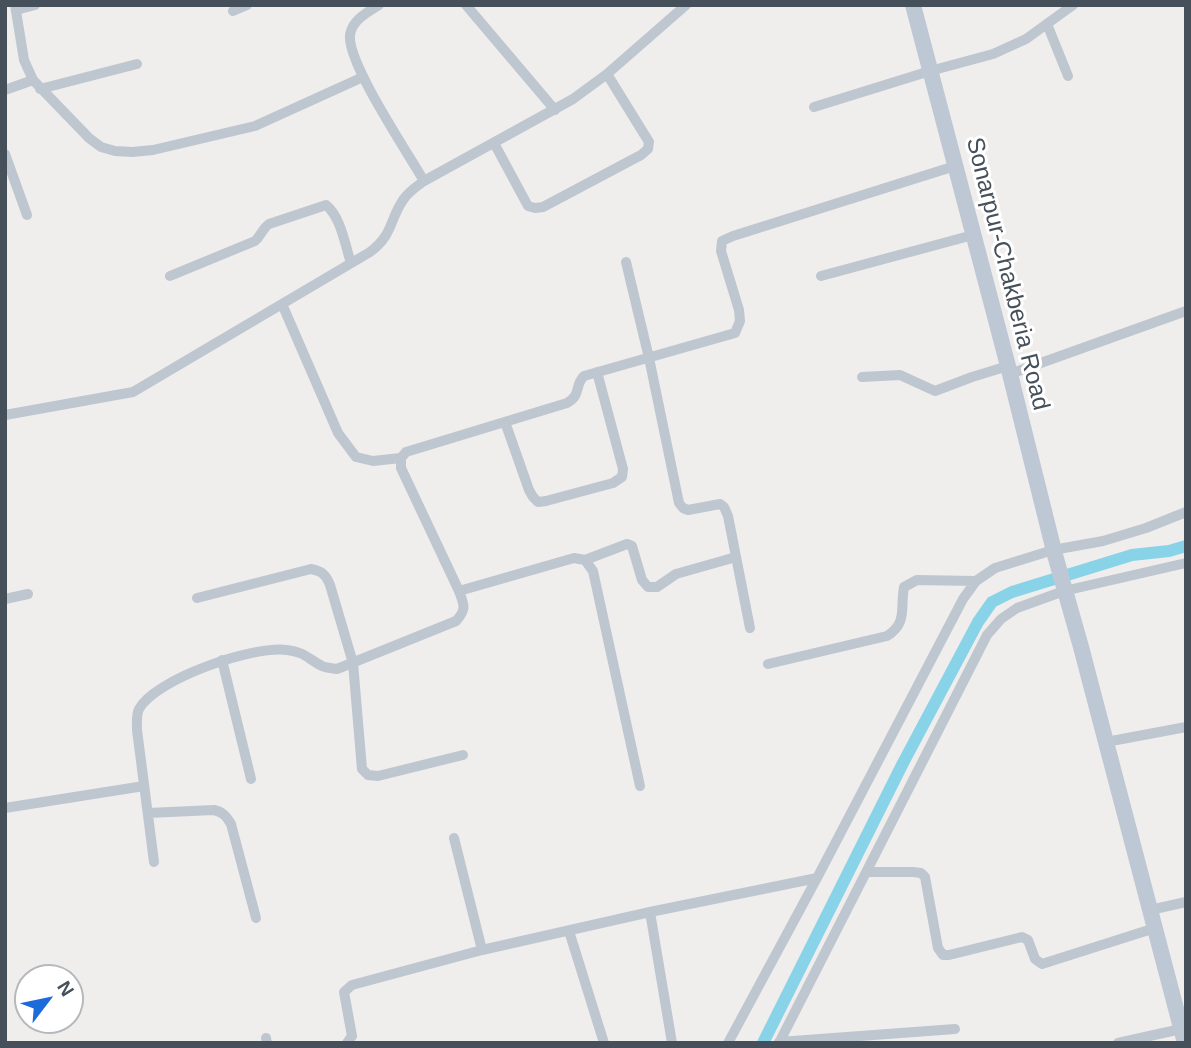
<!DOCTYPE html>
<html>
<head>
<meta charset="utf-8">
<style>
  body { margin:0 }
  #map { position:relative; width:1191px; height:1048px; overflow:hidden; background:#f0eded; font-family:Helvetica,sans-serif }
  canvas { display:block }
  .frame { position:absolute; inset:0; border:7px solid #46505a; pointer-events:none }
  .north { position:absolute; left:14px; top:964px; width:70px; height:70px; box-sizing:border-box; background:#fff; border:2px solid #b5b9bd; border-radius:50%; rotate:58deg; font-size:19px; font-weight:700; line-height:28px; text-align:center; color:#46505a }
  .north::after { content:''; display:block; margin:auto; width:24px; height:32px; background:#1d6bda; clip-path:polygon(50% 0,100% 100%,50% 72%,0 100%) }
</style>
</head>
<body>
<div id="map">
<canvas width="1191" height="1048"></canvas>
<div class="frame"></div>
<div class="north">N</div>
</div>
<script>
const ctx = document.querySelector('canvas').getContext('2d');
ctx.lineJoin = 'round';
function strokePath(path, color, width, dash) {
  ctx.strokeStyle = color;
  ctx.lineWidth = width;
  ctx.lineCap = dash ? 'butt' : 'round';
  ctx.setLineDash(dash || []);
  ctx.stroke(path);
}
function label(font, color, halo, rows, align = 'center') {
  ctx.font = font + ' Helvetica,sans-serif';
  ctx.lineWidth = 6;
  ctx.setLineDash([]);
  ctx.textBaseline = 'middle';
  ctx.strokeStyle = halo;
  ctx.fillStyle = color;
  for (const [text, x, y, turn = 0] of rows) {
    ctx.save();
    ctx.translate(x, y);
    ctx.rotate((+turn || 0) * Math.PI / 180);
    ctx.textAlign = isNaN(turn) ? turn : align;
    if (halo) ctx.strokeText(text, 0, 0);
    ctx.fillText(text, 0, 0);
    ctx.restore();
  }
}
const canal = new Path2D(`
  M763,1043L903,763L978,622L992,602L1012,592L1132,555L1169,551L1186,546`);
const street = new Path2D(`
  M15,5L24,60L33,80L89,138L101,147L115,151L132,152L153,150L255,126L363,77
  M379,5C368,12 352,20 350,35C347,63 408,153 424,181
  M466,5L555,110
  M16,10L35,5
  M233,11L247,5
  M1047,24L1068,76
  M40,89L137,64
  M5,90L33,80
  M814,107L930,71L993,54L1026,39L1073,5
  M494,143L528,206L535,208L543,207L641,155L648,149L649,142L607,74
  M5,154L27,215
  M626,262L649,358L679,503L683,508L688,510L720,504L724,507L728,516L750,628
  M170,276L255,241C261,236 262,229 269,224L326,205C341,217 345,245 351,263
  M821,276L973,235
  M282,304L338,433L356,457L373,461L401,458
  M1010,374L1186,311
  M862,377L900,375L935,391L972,377L1008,366
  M5,415L133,392L370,252C393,235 389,221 403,200C408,192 417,186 424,181L573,99L607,74L686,5
  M505,422L529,490L533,497L538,502L546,501L613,483L622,477L623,469L597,372
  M585,560L627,544L632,546L642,580L648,587H657L676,574L736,557
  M459,591L574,558L585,560L593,571L640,786
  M197,598L311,569C322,571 326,575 330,585L353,663L362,769L368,775L378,776L463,755
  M5,599L28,594
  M222,660L251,779
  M768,664L887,636C908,623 900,607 904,587L917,580L976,581
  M1106,742L1186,727
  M5,808L144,786
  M148,813L214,810C223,812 226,816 231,824L256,918
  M454,838L482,950
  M154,862L137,730C137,723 136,715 139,709C155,679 254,645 287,650C305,652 308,659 322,666C326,668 332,668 337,669L456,621C467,609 464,605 459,591L401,468V458L406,452L567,403C582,394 574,386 584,376L735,333L740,321L739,310L721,251L722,241L733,236L955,166
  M867,872H913L921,873L925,877L938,948L943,955H949L1022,937L1028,940L1035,959L1042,964L1155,928
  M1150,910L1186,902
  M650,912L672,1043
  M569,931L604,1043
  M266,1038L267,1043
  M779,1042L955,1029
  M347,1043L352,1036L344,992L352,985L482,950L650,912L817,878
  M728,1043L817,878L963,599L976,581L995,568L1053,550L1103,541L1146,528L1186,512
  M779,1043L987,635L1001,619L1017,608L1064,591L1186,563
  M1118,1043L1181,1029`);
const secondary = new Path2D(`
  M913,5L1008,366L1055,555L1081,647L1185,1043`);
const streetNames = [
  ["Sonarpur-Chakberia Road",1007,274,76]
];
strokePath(canal, '#89d3e9', 12);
strokePath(street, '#bec7cf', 10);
strokePath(secondary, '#bec8d4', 16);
label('24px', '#46505a', '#fff', streetNames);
</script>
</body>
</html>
